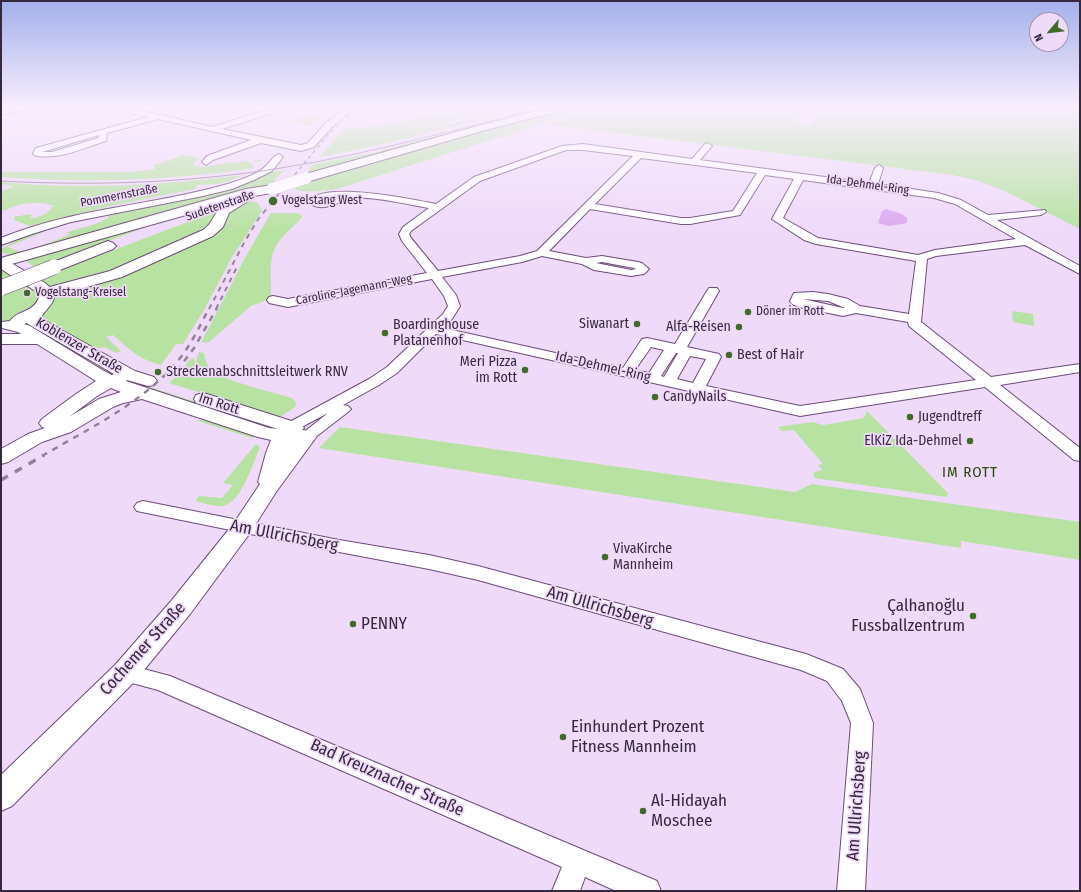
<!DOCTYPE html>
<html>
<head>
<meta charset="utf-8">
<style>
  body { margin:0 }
  #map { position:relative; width:1081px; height:892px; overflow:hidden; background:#f0dafa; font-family:"Fira Sans Condensed",sans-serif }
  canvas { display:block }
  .frame { position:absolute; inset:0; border:2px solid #37293d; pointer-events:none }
  .north { position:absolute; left:1029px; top:12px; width:40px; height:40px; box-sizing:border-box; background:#f0dafa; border:1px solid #a693ae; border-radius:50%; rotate:242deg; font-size:11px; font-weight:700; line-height:16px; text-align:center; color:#37293d }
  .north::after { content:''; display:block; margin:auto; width:14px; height:18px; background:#416b28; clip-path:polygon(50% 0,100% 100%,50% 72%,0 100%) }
</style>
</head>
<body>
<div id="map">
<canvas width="1081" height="892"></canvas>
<div class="frame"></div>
<div class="north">N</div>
</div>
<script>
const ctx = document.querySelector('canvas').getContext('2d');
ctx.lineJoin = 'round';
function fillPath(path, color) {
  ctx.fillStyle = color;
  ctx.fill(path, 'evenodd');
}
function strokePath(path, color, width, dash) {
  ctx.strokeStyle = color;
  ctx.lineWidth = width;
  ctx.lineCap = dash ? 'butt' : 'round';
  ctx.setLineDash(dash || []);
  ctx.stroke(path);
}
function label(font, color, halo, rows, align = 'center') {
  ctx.font = font + ' "Fira Sans Condensed",sans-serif';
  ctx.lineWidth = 3.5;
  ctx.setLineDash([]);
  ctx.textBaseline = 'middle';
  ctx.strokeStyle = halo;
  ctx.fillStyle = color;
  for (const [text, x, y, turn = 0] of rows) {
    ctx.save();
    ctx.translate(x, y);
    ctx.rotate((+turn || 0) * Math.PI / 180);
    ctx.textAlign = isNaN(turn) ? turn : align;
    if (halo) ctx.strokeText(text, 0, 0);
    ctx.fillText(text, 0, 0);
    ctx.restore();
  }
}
const green = new Path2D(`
  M364,108H394L411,114H357Z
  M417,108H514L443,123L440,126L518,109L520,110L384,144L320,157L344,128H367L428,116L417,110L420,109Z
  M569,108H592L337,189C328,190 302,194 295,189L297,185L412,151Z
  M617,108H804L795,122L810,127L822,108H1080V229L1005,191L979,181L953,175L560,126L552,124V122C563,119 596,105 606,111Z
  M535,110L541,111L307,173L314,164L378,152L382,150Z
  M314,114L323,116L310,126L291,122Z
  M184,155L200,158L193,164L196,166L205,167L233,162L239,163L245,161L251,163L259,159L262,161L251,163L254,168C170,181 86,183 1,177V172H134L155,169L154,165Z
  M285,170L274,180L276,181L273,183L16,257L3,253L1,249L21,238L43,230L46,231L7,247L24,253L71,234L66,233C77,228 103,225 110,215L188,198L265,173Z
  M245,175L219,184L197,185L195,189L114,205L30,226L14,220L15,216C21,217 26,213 32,215L30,217L34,218L49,213L46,212L52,209L50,208L54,206C42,202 35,203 23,204C16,205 8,210 1,211V192L13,186L1,184V182C79,190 167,185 245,175Z
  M251,201L258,203L262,211L232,257L204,310L183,344H176L161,365C139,359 130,350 113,335L106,337L121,351L116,353L105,347C91,353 52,327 38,319L53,297L61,292L216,233C230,224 224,222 231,212C234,205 245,203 251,201Z
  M214,212L218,214L215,225L113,272L49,287L38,279Z
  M271,213H298L303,216C296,225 286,232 279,241C267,257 272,277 271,296L267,300L251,306L209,342L201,343L246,256Z
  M170,218L36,268L26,261L82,242Z
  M1,267L35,289L41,296C33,314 18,317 1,324Z
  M1012,311L1033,314L1034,326L1013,322Z
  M28,321L115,374L111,375L22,323Z
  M199,352L204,353C205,360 207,366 213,371C224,381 276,393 292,398L296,402L295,407L280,417L169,383L182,371L190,359L194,358L197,369H204L203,366L198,367C196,361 196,358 199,352Z
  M140,384L281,429L277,431L136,387Z
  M867,411L948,493L947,497L814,478V472L822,470L818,465L823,464L794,430L782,431L778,427L812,422L823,425L864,418Z
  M195,420H209L257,436L252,438Z
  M340,427L795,492L812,484L1080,522V560L961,541V548L319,448Z
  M256,444L260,447C253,463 241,503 223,506C215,507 203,503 195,501L199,496L222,498L233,485L223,483Z`);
const water = new Path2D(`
  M886,209L902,214L907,218V223L889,226L878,223L882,211Z`);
const minor = new Path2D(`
  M13,108H26L25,110L1,115V111Z
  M117,108H131L212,127L272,108H283L282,110L222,129L301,145L308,143L326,123L345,108H353L332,127L314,147L301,151L261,143L213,160L206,165L202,162L207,156L251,140L158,119L107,133L106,141C83,148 57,161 34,155L33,153L36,148L148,117L118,110ZM99,135V138L52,152H42Z
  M708,143L712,146L700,160L869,183L875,168L879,165L883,168L878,184L938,193L961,200L988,215L1045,210L1046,212L1041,215L997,220L1080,266V274L1025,245L936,256L927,259L921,322L991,377L1080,364V372L1000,385L1080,448V461L1074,460L985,387L800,416L436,334L397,373L379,385L343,405L348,406L351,409L348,412L313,439L307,441L301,439L299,436L328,413L296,430L291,432L286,430L283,427L286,424L369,379L387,367L443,314L448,306L444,296L432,279L288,307L269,303L267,300L269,297L273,296L288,299L427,273L402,241L399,234L403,227L429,208C410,205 374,196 355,198C341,199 321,216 308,201C325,181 411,199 436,204L474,177L562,146L583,144L692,159L705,144ZM566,150H583L633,156L537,251L520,256L438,271L411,238L409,234L411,231L480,181ZM641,158L757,173L733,211L690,218H681L595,204ZM765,175L794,179L772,219L804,240L816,244L916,261L909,314L860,306L848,299L828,294L813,292L794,293L790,301L792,304L799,307L843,316L856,313L908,322L909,326L976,380L800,406L706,386L721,357L719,354L687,347L719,291L717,288H709L707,291L675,344L647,338L642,339L623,368L443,328L452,319L460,306L456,295L442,277L522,262L542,256L582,264L594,270L631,276L644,274L649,269L642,263L638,262L602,256L586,258L549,251L590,209L681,224H690L740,215ZM803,180L934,198L955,204L1016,239L935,250L918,255L818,238L783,218ZM335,198H338L328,201H321ZM602,262L634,268L636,269L631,270L596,263ZM803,299L828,301L845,308H843ZM651,347L664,350L649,373L635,370ZM676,353H678L664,377L661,376ZM690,356L706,359L693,383L677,379Z
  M279,154L283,157L272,171L254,180L232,189L203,196L71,222L32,234L1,245V238C74,208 150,206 224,185C237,181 255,176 266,166C270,162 273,156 279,154Z
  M143,501L339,540L429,555L478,566L806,654L843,669L860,689L873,723L865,891H837L851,723L842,701L827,681L801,670L478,580L429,569L339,552L137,511L134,507L137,503Z
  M125,664L170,676L657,881L661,891H616L585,877L580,891H552L562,867L158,690L117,679L114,673L117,667Z`);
const tertiary = new Path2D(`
  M1,259L6,260L45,283L56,293L52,303L40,318L135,371L154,377L157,381L154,385L148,386L127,380L126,381L269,428L278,429L196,403L194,399L196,395L203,393L210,395L301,424L304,428L302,430L314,432L317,436L276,492L250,533L190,614L135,681L12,806L1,811V775L115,665L172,600L234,523L260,484L258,482L266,453L271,440L258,437L142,399L123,403L113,407L71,432L42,442L8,462L1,464V449L28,434L45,428L42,427L39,423L42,419L76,394L96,381L18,332L2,328L1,323L2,322L10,321C18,309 35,314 40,294L1,269ZM27,323L28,324L114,374L112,375L104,371L30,326L24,324ZM111,388L121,392L99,399L69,417L97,396Z`);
const secondary = new Path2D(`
  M547,108H564L563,110L482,131L310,181H302L300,178L302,175L474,127Z
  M272,185L277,186L279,189L277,192L249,197L248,201L229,213L223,227L213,236L122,277L48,298L42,297L40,293L42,289L110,271L203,230C215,222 213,211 225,204L1,267V258L246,189Z
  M108,241L113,243L116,246L113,249L60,270L54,272L48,270L46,267L48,264Z
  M1,334H39L45,335L48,339L45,343L39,344H1Z`);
const tram = new Path2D(`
  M1,181C95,186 188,183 281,168C369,154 454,130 540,108`);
const railFar3 = new Path2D(`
  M277,196L327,136L357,108`);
const railFar2 = new Path2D(`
  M209,309L245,241L259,218L278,195
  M216,309L238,265`);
const railFar1 = new Path2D(`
  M177,371L194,348L217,308
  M42,456C88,429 141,404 176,363C190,347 200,326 209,308`);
const rail = new Path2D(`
  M1,480L44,455`);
const secondaryBridgeFar1 = new Path2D(`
  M272,189L306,178`);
const secondaryBridge = new Path2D(`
  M1,288L54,267`);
const markers = [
  [273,201,5,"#416b28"],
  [27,293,4,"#416b28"],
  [748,312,4,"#416b28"],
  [637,324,4,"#416b28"],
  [739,327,4,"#416b28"],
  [385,333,4,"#416b28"],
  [729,355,4,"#416b28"],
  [525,370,4,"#416b28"],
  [158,372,4,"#416b28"],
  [655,397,4,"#416b28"],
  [910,417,4,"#416b28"],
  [970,441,4,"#416b28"],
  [605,557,4,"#416b28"],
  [973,616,4,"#416b28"],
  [353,624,4,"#416b28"],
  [563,737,4,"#416b28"],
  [643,811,4,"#416b28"]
];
const farStreetnames = [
  ["Ida-Dehmel-Ring",868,185,8],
  ["Pommernstraße",119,196,-11],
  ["Sudetenstraße",220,206,-19],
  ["Caroline-Jagemann-Weg",354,290,-11]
];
const farPoinames = [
  ["Vogelstang West",282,201],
  ["Vogelstang-Kreisel",35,293],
  ["Döner im Rott",756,312]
];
const poiNames = [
  ["Siwanart",629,324,"right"],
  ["Boardinghouse",393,325],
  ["Platanenhof",393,341],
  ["Alfa-Reisen",731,327,"right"],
  ["Best of Hair",737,355],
  ["Meri Pizza",517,362,"right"],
  ["im Rott",517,378,"right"],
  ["Streckenabschnittsleitwerk RNV",166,372],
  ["CandyNails",663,397],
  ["Jugendtreff",918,417],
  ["ElKiZ Ida-Dehmel",962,441,"right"],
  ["VivaKirche",613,549],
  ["Mannheim",613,565]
];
const streetNames = [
  ["Koblenzer Straße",79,346,30],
  ["Ida-Dehmel-Ring",603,367,13],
  ["Im Rott",219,404,18]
];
const neighbourhoodNames = [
  ["IM ROTT",970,473]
];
const nearStreetnames = [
  ["Am Ullrichsberg",284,536,11],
  ["Am Ullrichsberg",600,607,16],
  ["Cochemer Straße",143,649,-48],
  ["Bad Kreuznacher Straße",387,778,24],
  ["Am Ullrichsberg",857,806,-86]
];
const nearPoinames = [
  ["Çalhanoğlu",965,606,"right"],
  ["Fussballzentrum",965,626,"right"],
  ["PENNY",361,624],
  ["Einhundert Prozent",571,727],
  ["Fitness Mannheim",571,747],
  ["Al-Hidayah",651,801],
  ["Moschee",651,821]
];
fillPath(green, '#b7e2a2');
fillPath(water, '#dbaaf0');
strokePath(minor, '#6c4c79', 2);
strokePath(tertiary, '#6c4c79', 2);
strokePath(secondary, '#6c4c79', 2);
fillPath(minor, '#fff');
fillPath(tertiary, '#fff');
fillPath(secondary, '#fff');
strokePath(tram, '#93819b', 1);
strokePath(railFar3, '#93819b', 1.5, [3.5, 3.5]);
strokePath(railFar2, '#93819b', 2, [5, 5]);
strokePath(railFar1, '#93819b', 2.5, [6, 6]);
strokePath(rail, '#93819b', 3.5, [8, 8]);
strokePath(secondaryBridgeFar1, '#6c4c79', 12, []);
strokePath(secondaryBridge, '#6c4c79', 16, []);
strokePath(secondaryBridgeFar1, '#fff', 12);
strokePath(secondaryBridge, '#fff', 15);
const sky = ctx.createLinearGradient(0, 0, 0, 233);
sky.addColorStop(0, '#a3b0eb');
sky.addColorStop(0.46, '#f8eefd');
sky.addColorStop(1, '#f8eefd00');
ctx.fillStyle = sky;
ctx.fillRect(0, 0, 1081, 233);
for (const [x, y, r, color] of markers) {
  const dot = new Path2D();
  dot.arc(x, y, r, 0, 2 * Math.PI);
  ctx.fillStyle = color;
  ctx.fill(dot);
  strokePath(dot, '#f0dafa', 1.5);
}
label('12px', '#37293d', '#f0dafa', farStreetnames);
label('12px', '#37293d', '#f0dafa', farPoinames, 'left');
label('14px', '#37293d', '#f0dafa', poiNames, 'left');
label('14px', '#37293d', '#f0dafa', streetNames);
ctx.letterSpacing = '1px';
label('15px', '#254a09', '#f0dafa', neighbourhoodNames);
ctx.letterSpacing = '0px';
label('17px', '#37293d', '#f0dafa', nearStreetnames);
label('17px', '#37293d', '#f0dafa', nearPoinames, 'left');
</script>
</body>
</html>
